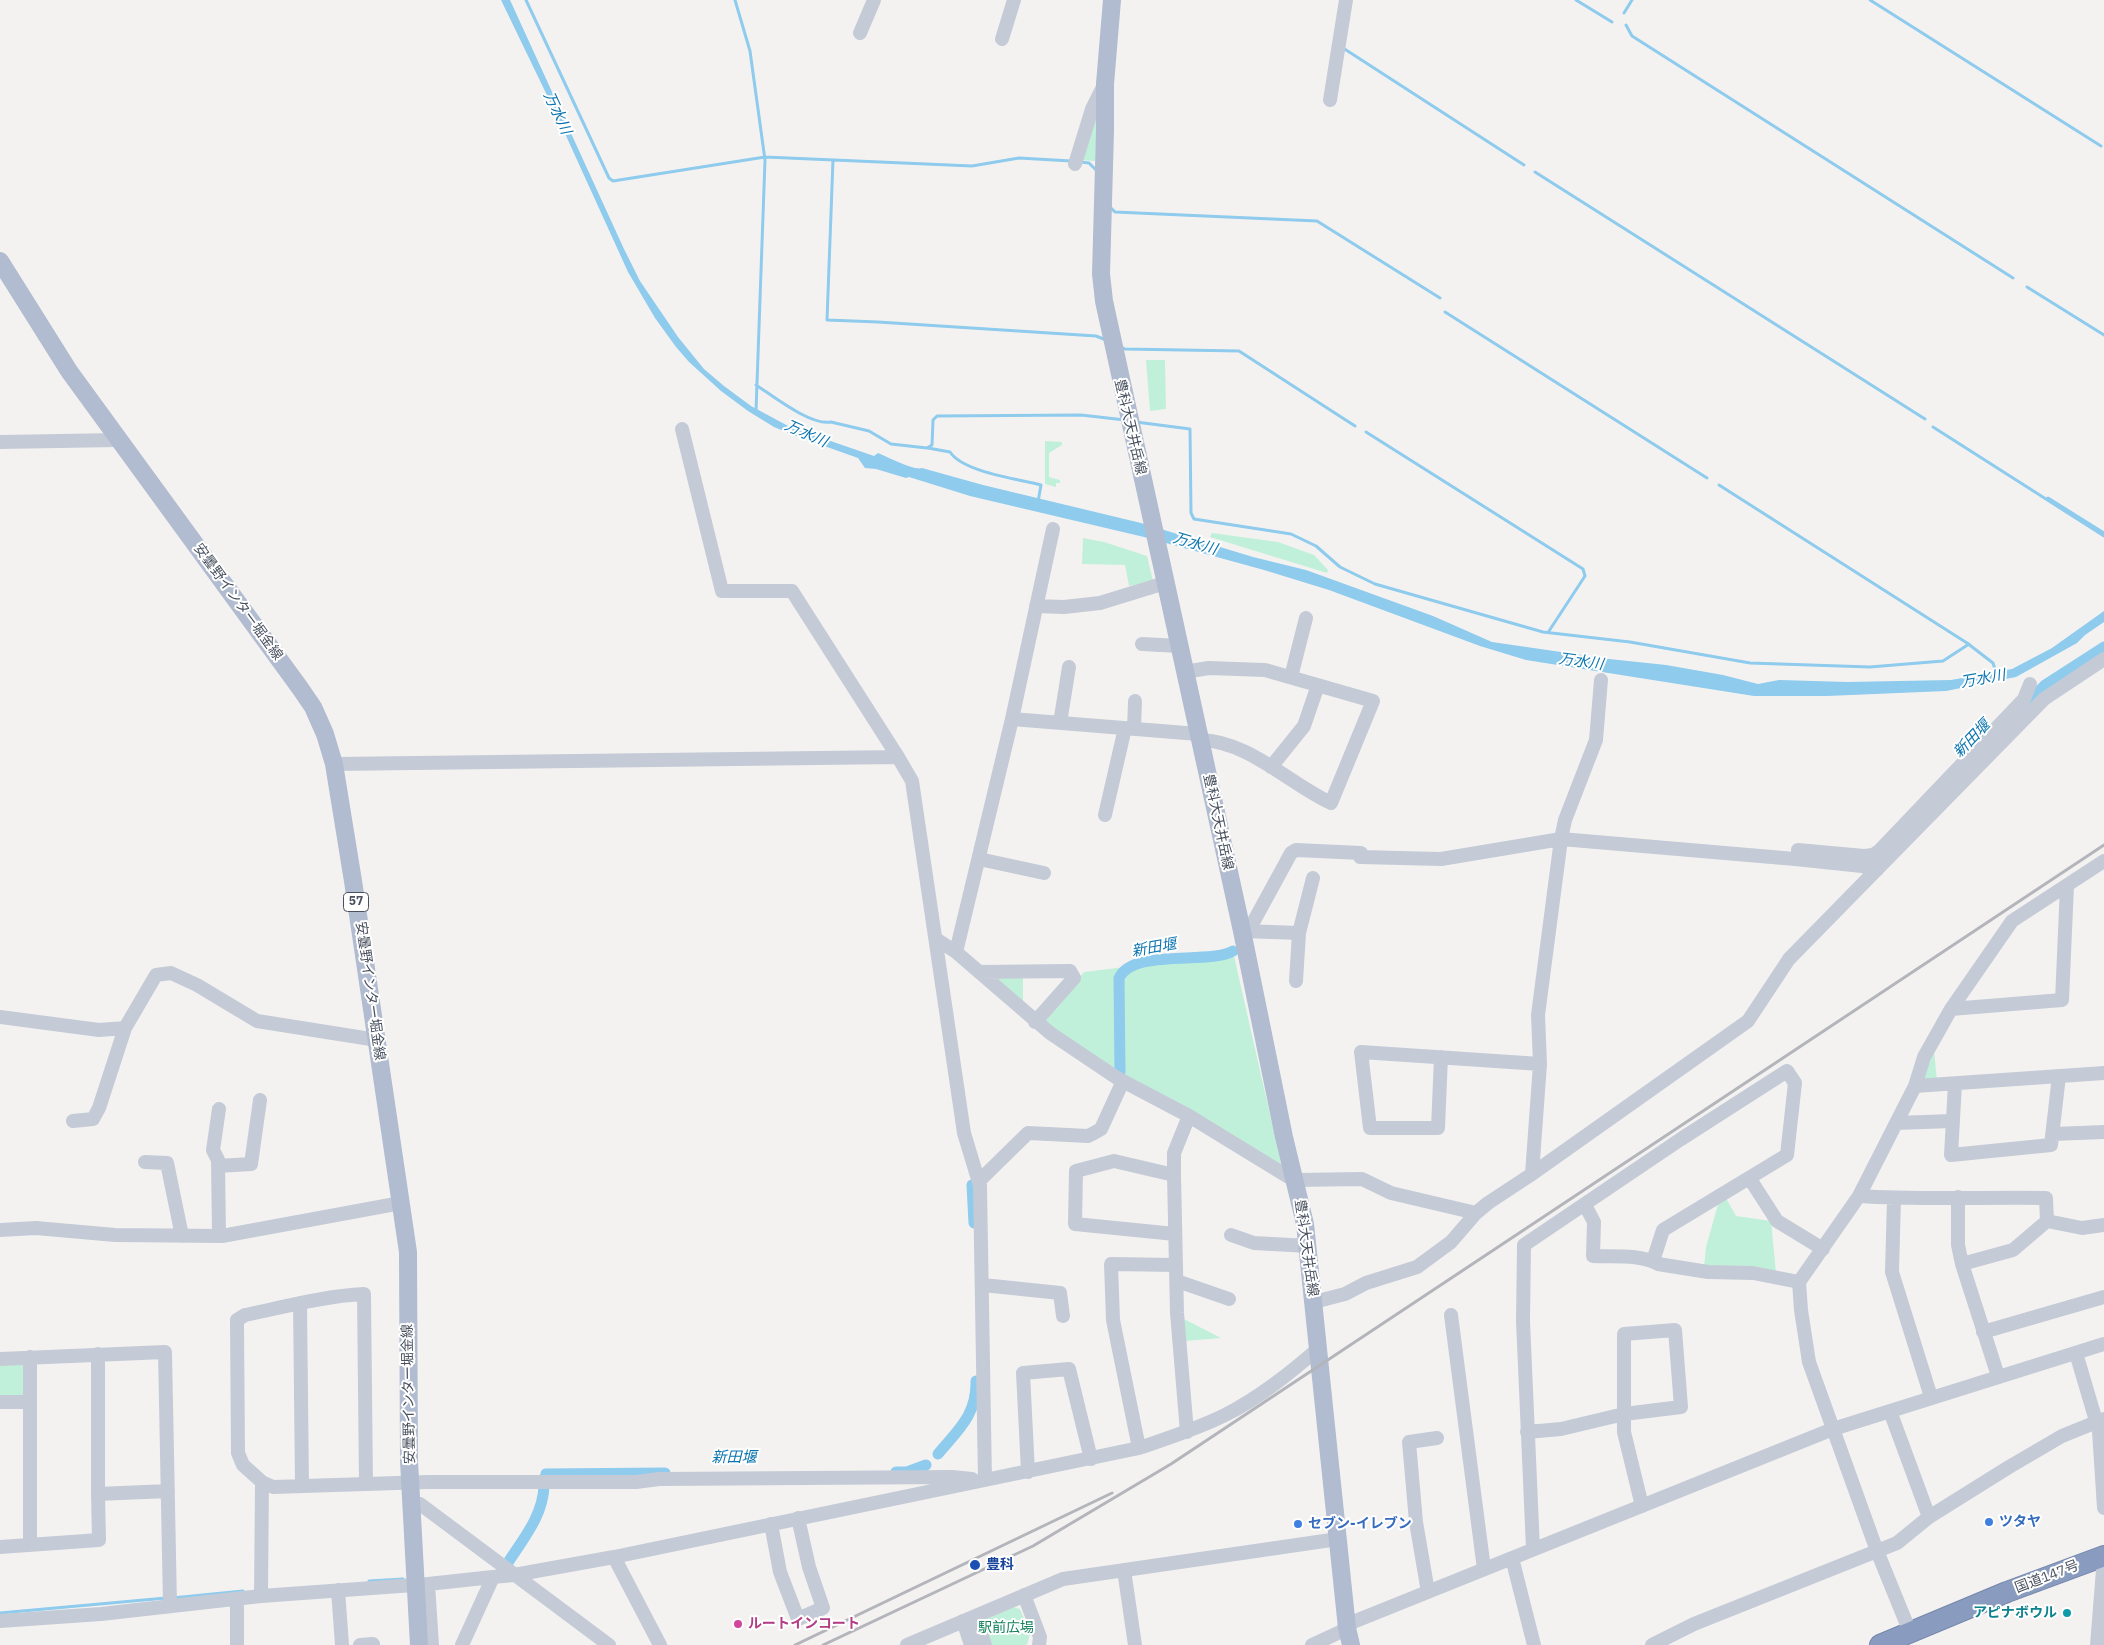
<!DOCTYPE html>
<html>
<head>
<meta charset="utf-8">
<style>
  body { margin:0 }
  canvas { display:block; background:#f3f2f1 }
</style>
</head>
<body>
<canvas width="2104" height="1645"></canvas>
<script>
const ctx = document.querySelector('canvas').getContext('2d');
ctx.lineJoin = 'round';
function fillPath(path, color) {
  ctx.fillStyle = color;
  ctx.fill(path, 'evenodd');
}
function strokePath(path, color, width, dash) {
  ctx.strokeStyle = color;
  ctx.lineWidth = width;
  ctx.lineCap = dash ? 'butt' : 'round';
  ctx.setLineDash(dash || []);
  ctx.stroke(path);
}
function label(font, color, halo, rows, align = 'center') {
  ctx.font = font + ' "IBM Plex Sans","Noto Sans JP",sans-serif';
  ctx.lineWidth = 4;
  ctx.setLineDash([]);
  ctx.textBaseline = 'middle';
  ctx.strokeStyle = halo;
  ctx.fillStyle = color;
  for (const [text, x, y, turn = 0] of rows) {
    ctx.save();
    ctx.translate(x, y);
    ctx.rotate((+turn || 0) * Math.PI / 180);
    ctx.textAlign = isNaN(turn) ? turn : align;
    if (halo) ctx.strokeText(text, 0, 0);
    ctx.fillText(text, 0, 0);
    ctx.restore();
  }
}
const green = new Path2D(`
  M1098,103L1095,161L1080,160Z
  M1146,360H1165L1166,409L1150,411Z
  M1045,441L1062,442V445L1049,453V477L1060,480V483H1056V487L1045,484Z
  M1212,533L1278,542L1314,555L1328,570L1327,573L1210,537Z
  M1083,538L1104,542L1147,556L1153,581L1129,586L1125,565L1082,564Z
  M1234,956L1283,1172L1122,1076L1042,1023L1084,972L1174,961L1223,959Z
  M1023,976V1003L997,980V977Z
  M1934,1050L1937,1081L1921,1082Z
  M1726,1198L1736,1216L1771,1221L1776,1273C1751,1266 1730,1265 1704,1267L1706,1247L1719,1201Z
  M1184,1319L1221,1338L1185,1341Z
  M20,1362L24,1367V1394L20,1398L0,1399V1363Z
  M1013,1607L1020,1609L1030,1634L1027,1645H988L982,1621Z`);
const water = new Path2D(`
  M501,0H510L624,249L640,281L678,337L704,369L724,386L751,406L790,427L874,456L878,453C888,457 914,471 922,468L983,485L1141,523L1253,557L1306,570L1433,616L1492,642L1609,659L1666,665L1723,675L1758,684L1779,680L1848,682L1951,680L2012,669L2052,648L2104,611V622L2085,635L2077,643L2016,677L1946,691L1827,696H1754L1526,660L1480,646L1329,590L1264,570L1144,537L970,496L909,477L906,478L876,469L865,468L858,458L799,437L774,427L748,411L721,391L689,362L676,347L655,318L628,272L557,116Z`);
const stream = new Path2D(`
  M526,0L609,178L613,181L765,157L972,166L1019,158L1071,161
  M735,0L750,51L765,160L756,411
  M1576,0L1612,22
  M1870,0L2101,146
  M1624,13L1632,0
  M1626,25L1632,36L2013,278
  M1343,48L1524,165
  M833,160L827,320L878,322L1096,336L1106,340
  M1080,162L1089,163L1097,171
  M1535,172L1925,419
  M1110,207L1115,212L1317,221L1440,298
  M2027,287L2104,335
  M1445,312L1707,478
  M1121,347L1125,349L1239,351L1355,426
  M756,385C773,396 811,426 831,422L869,431L891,444L927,448L932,445L933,420L937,416L1081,415L1125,420
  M1136,422L1190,429L1191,513L1194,519L1291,534L1316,546L1340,567L1375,584L1543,632L1630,642L1750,663L1870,667L1943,661L1969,644
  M1933,427L2104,536
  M1366,432L1583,569L1585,576L1549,631
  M928,448L950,452C963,472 1018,479 1041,485L1038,502
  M1719,485L1967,643L1993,663L1997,675
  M2047,499L2048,498L2104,533
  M369,1581L403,1579
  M172,1598L243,1591
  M0,1613L166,1598`);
const canal = new Path2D(`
  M2020,711L2045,685L2104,647
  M1120,1072L1119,978C1133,948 1209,965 1233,951
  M972,1185L974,1223
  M938,1454C958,1430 977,1415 976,1381
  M896,1472H907L926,1465
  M545,1478L546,1474L665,1473
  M507,1564C523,1539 543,1516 544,1486`);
const minor = new Path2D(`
  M860,33L874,0
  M1002,39L1014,0
  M1330,100L1346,0
  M1075,164L1092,109L1104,85
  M682,429L722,591H792L898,757L912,781L964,1133L980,1186L985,1480
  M0,442L119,440
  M1036,606L1064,607L1100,603L1165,583
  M1142,644L1179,646
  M1184,672L1209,668L1265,670L1373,701L1331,803C1288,783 1249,741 1200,740
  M1291,677L1306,618
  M1012,719L1198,734
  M1060,723L1069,667
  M1134,729L1135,701
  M334,764L898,757
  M1271,767L1304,726L1318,685
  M1105,815L1125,728
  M1798,850L1864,856L1873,855L1879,851L2024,699L2030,684
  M979,859L1044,873
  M1249,930L1291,853L1296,850L1361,853L1360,857L1441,859L1561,839L1795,859L1862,866L1877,870
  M1243,931L1299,933
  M936,939L956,952L1050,1033L1117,1078L1189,1116L1287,1176L1295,1180L1362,1179L1391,1193L1476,1213
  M956,952L1012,719L1053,529
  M979,972L1070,971L1074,978L1035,1022
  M1296,981L1299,933L1313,878
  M1951,1009L2062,1000L2067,886
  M0,1017L99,1030L125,1028L156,975L171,973L197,985L257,1021L377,1040
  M1441,1057L1438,1128H1370L1361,1052L1540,1064
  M1955,1084L1951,1155L2051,1145L2059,1076
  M1915,1086L2104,1073
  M73,1121L93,1119L99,1108L125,1028
  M1896,1123L1952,1121
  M2053,1134L2104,1132
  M145,1162L167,1163L182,1236
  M218,1166L251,1164L260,1100
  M1532,1174L1540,1064L1538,1015L1561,839L1565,820L1596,740L1601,680
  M1174,1175L1114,1161L1076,1171L1075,1224L1175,1234
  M1750,1179L1777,1221L1823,1249
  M979,1181L1028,1133L1088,1136L1094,1133L1101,1129L1123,1081
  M1859,1196C1921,1200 1984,1197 2046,1198L2047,1221L2082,1228L2104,1225
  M1958,1197V1245L1962,1264L1998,1376
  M1894,1198L1892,1272L1931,1397
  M1585,1205L1594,1222L1593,1256C1613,1257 1641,1254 1658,1264L1708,1272L1753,1273L1799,1282
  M0,1230L36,1228L115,1235L222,1236L401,1203
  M1231,1235L1254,1243L1309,1246
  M219,1236L218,1160L213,1150L219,1109
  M1962,1264L2013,1250L2047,1221
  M1177,1281L1229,1299
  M983,1285L1060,1293L1063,1316
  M1314,1302L1345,1294L1366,1283L1417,1267L1451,1242L1476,1213L1488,1203L1529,1176L1748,1021L1789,959L2044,699L2104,659
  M300,1303L302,1486
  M1451,1315L1484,1569
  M1983,1332L2104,1297
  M2076,1353L2099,1431L2104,1508
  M98,1354V1494
  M30,1357V1544
  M0,1359L165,1352L170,1605
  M0,1402H29
  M1890,1411L1929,1517
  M1187,1432L1177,1313L1174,1175V1153L1189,1116
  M1527,1432L1561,1429L1624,1414L1681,1407L1675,1330L1624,1334V1432L1642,1506
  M1139,1448L1113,1320L1111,1264L1175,1265
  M1028,1472L1023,1373L1069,1369L1091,1459
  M262,1482L243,1465L238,1453L237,1320L245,1315C284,1307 324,1296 364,1294L366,1484
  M411,1504H420L609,1645
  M771,1524L780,1572L798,1619L823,1608L809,1567L798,1518
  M0,1547L99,1540L98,1494L168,1491
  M1533,1549L1523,1321L1524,1245L1681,1139L1787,1071L1795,1083L1787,1155L1663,1230L1653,1261
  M614,1557L660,1645
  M1512,1558L1534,1645
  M1124,1570L1135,1645
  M428,1584L432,1645
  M338,1590L342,1645
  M1428,1592L1416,1522L1409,1442L1437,1438
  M1024,1595L1040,1637L1039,1645
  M261,1596L262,1482L273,1487L428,1482H636L659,1479L952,1477L972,1479
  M975,1616L985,1645
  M0,1621L101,1614L261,1596L428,1584L493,1577
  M963,1621L971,1645
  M1910,1632L1877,1551L1809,1362L1801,1310L1799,1282L1859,1196L1915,1086L1924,1057L1951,1009L2012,921L2104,861
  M237,1645V1599
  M360,1645L373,1644
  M462,1645L493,1577L514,1575L614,1557L1139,1448C1168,1438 1197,1429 1225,1415C1259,1398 1290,1373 1319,1348
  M907,1645L1063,1579L1338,1539
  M1312,1645L1340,1632L1353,1622L1833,1429L2104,1344
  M1652,1645L1694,1624L1897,1543L1929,1517L2009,1467L2062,1436L2104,1419
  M2097,1645L2104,1557`);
const major = new Path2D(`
  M1112,0L1105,84V131L1101,274L1104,301L1242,931L1284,1137L1305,1224L1347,1628L1351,1645
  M0,261L69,371L300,688L313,707L325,734L334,764L353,881L408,1252L409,1461L419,1645`);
const highway = new Path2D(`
  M1880,1645L2007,1592L2104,1556`);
const rail = new Path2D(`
  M795,1645L1112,1493
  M823,1645L1033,1546L1171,1464L2104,845`);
const markers = [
  [1989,1522,5,"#3f7fe0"],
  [1298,1524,5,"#3f7fe0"],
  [975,1565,6,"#1a4fb4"],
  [2067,1613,5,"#0f9aa8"],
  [738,1624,5,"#d1479c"]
];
const shields = [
  [356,902,25]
];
const shieldNames = [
  ["57",356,902]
];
const streetNames = [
  ["豊科大天井岳線",1130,427,77],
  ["安曇野インター堀金線",238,602,54],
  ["豊科大天井岳線",1218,822,78],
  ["安曇野インター堀金線",370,991,82],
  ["豊科大天井岳線",1306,1248,82],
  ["安曇野インター堀金線",409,1394,-91],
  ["国道147号",2047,1577,-21]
];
const shopNames = [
  ["ツタヤ",1999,1522],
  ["セブン-イレブン",1308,1524]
];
const transitNames = [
  ["豊科",986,1565]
];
const cultureNames = [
  ["アピナボウル",2057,1613]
];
const hotelNames = [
  ["ルートインコート",748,1624]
];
const parkNames = [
  ["駅前広場",1006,1628]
];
const waterNames = [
  ["万水川",557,113,65],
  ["万水川",806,434,24],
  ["万水川",1195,544,16],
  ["万水川",1581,662,8],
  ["万水川",1983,679,-10],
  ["新田堰",1972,739,-46],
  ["新田堰",1154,948,-10],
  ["新田堰",734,1458]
];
fillPath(green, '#c1f0da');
fillPath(water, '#8ecbed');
strokePath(stream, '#8ecbed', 3);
strokePath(canal, '#8ecbed', 11);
strokePath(highway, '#7487ab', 22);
strokePath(minor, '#c5cbd6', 14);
strokePath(major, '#b1bcd0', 18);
strokePath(highway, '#899cbf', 20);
strokePath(rail, '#b3b5bb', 3);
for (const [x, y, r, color] of markers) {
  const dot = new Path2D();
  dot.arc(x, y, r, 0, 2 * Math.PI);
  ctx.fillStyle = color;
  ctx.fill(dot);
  strokePath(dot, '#fff', 2);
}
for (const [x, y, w] of shields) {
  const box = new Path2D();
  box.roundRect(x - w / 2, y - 9.5, w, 19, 4);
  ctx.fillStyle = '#fff';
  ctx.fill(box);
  strokePath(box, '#49515f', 1);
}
label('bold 12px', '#49515f', null, shieldNames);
label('14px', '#49515f', '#fff', streetNames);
label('bold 14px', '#366cbe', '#fff', shopNames, 'left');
label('bold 14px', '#164399', '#fff', transitNames, 'left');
label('bold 14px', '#0d838f', '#fff', cultureNames, 'right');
label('bold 14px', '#b23c85', '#fff', hotelNames, 'left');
label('14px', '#17825d', '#fff', parkNames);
label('italic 15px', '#0c75af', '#fff', waterNames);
</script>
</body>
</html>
